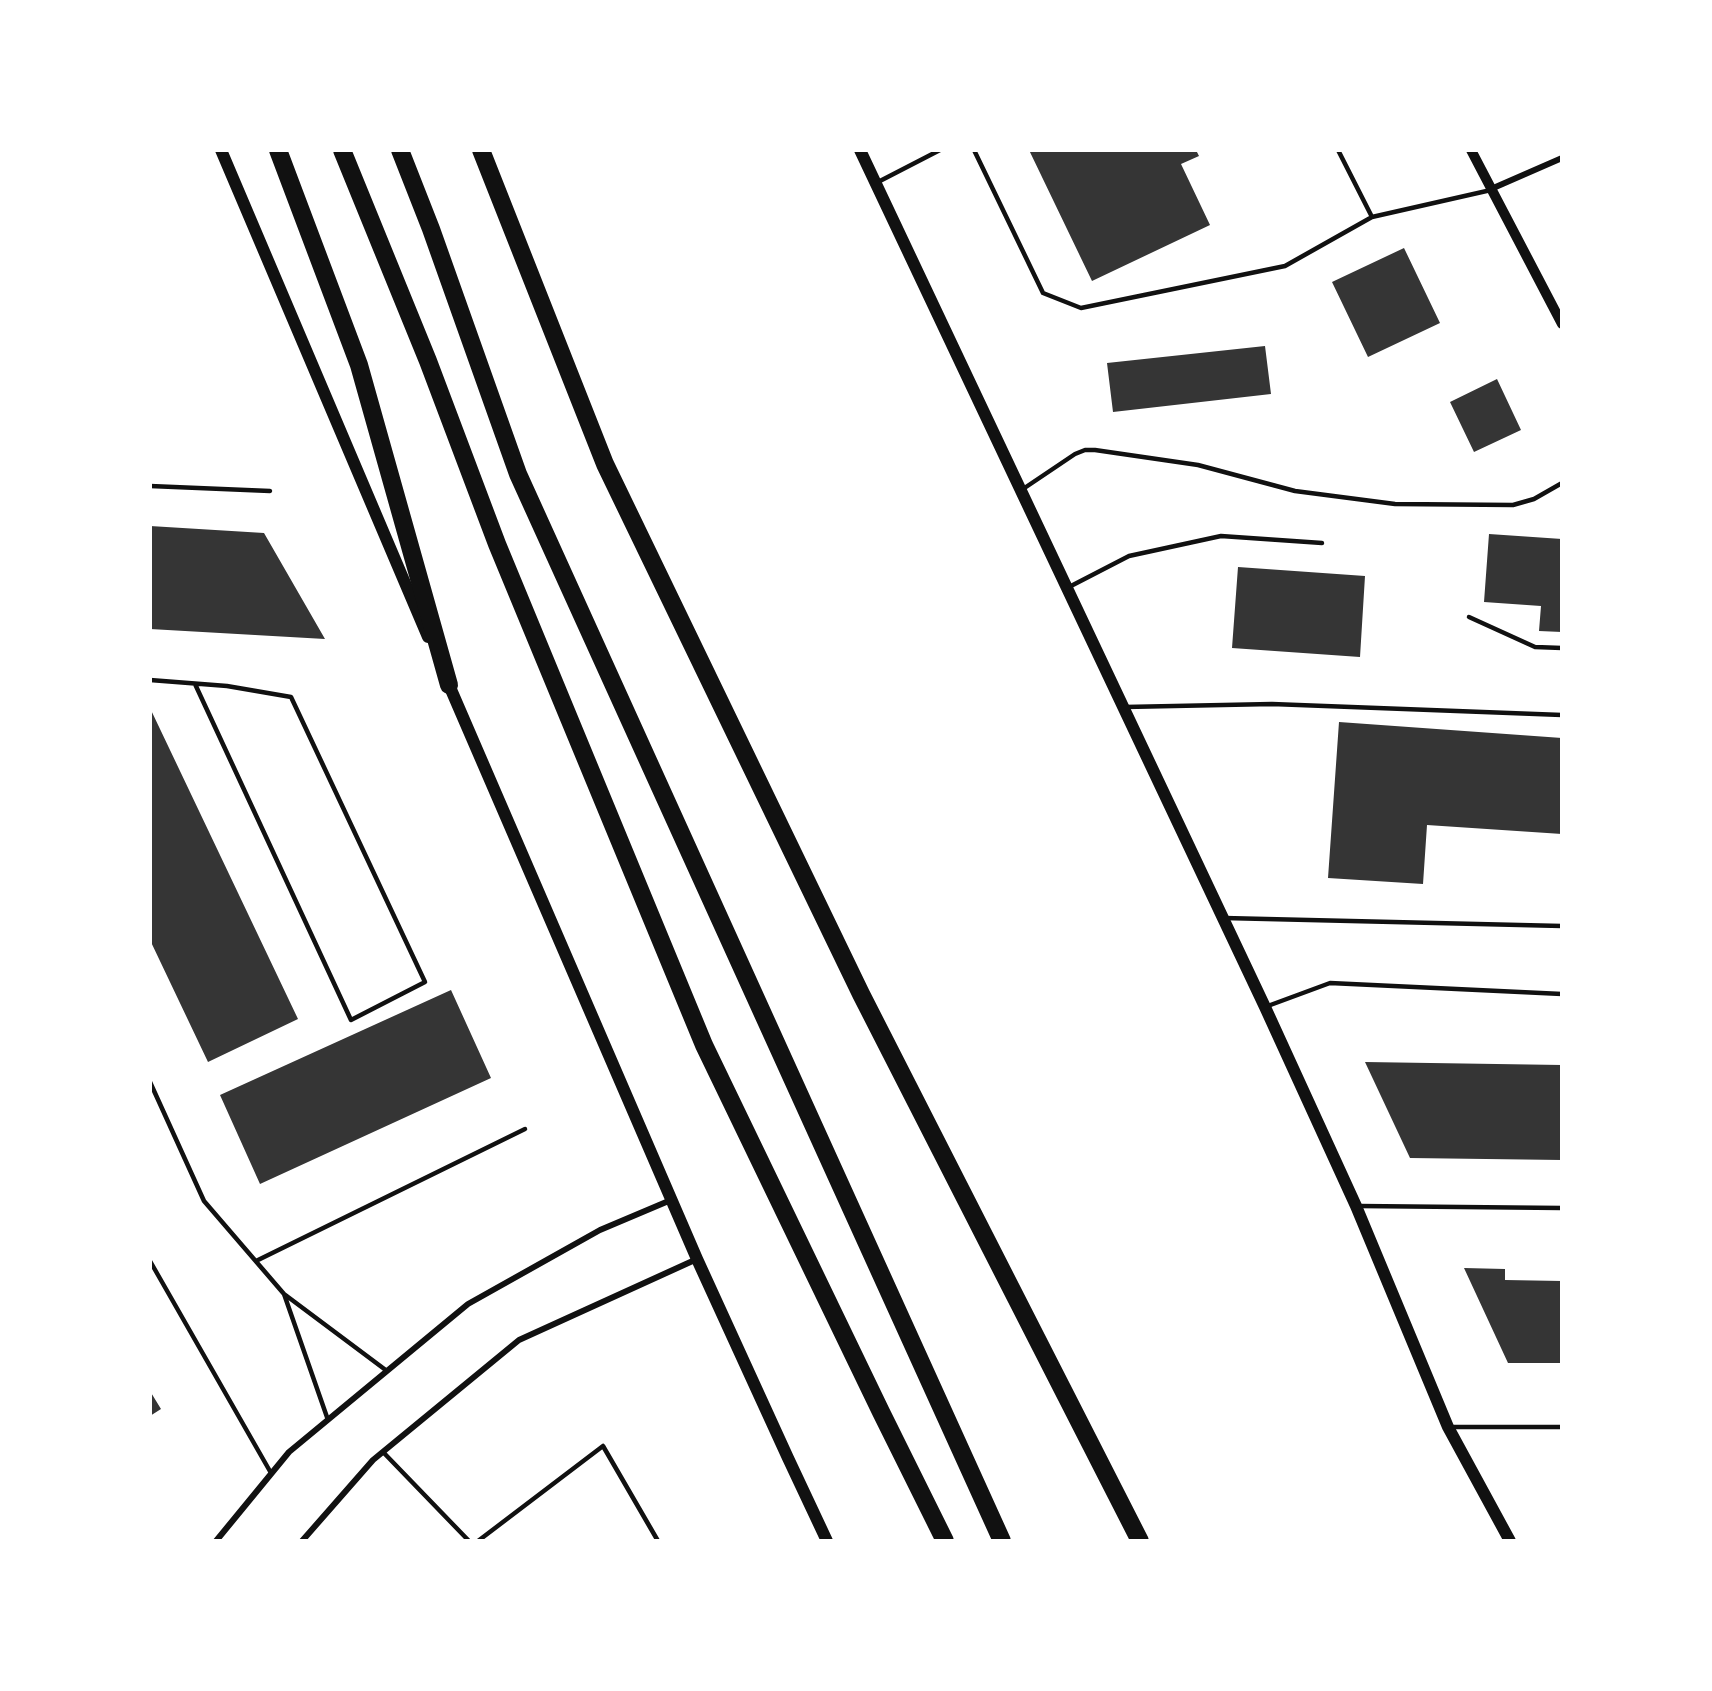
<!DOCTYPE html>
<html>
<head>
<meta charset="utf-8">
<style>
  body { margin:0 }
  #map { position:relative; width:1712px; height:1691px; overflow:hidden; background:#fff; font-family:"Exo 2",sans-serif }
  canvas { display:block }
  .frame { position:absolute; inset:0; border:152px solid #fff; pointer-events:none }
</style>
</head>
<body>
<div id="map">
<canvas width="1712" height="1691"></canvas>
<div class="frame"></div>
</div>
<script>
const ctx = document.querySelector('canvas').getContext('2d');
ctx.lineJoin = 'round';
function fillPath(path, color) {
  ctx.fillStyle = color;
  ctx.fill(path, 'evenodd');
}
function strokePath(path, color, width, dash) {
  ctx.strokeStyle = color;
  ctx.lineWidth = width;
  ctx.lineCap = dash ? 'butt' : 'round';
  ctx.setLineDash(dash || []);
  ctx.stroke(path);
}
const building = new Path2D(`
  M1029,150H1196L1199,156L1181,164L1210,225L1092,281Z
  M1404,248L1440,323L1368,357L1332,282Z
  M1265,346L1271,394L1113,412L1107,363Z
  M1497,379L1521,430L1474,452L1450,402Z
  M150,526L264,533L325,639L150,629Z
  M1489,534L1562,539V632L1539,631L1541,606L1484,602Z
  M1238,567L1365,576L1360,657L1232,648Z
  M150,708L298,1019L208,1062L150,940Z
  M1339,722L1562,738V834L1427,825L1423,884L1328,878Z
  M451,990L491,1078L260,1184L220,1095Z
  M1365,1062L1562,1065V1160L1410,1158Z
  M1464,1268L1505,1269V1280L1562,1281V1363H1508Z
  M150,1391L161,1409L150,1416Z`);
const service = new Path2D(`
  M974,150L1043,293L1081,308L1285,266L1372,217L1491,190
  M1338,150L1372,217
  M878,182L940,150
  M150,486L270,491
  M1023,489L1075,454L1085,450H1095L1198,465L1295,491L1395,504L1513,505L1534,499L1562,483
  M1069,587L1129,556L1221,536L1322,543
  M1469,617L1535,647L1562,648
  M150,680L227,686L291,697L425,982L351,1020L195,684
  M1125,707L1272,704L1562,715
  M1224,918L1562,926
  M1265,1007L1330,983L1562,994
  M150,1082L204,1201L284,1294
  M1359,1206L1562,1208
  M150,1261L271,1473
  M256,1261L525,1129
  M328,1420L284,1294L387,1371
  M1451,1427H1562
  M383,1452L469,1541
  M478,1541L603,1446L658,1541`);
const minor = new Path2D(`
  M1491,189L1562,158
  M216,1541L289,1452L468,1304L600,1230L671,1200
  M302,1541L373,1460L519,1340L697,1259`);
const tertiary = new Path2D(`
  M1471,150L1562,324`);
const secondary = new Path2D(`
  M221,150L428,637
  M860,150L1265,1007L1356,1206L1448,1427L1510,1541
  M446,678L697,1259L788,1458L827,1541`);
const motorway = new Path2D(`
  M278,150L359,365L449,685
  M342,150L428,361L497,544L704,1045L881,1412L945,1541
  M400,150L431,229L518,474L1002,1541
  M481,150L605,464L861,994L1140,1541`);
fillPath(building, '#353535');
strokePath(service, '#111', 4.5);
strokePath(minor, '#111', 6);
strokePath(tertiary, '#111', 10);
strokePath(secondary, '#111', 12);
strokePath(motorway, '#111', 18);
</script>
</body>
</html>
